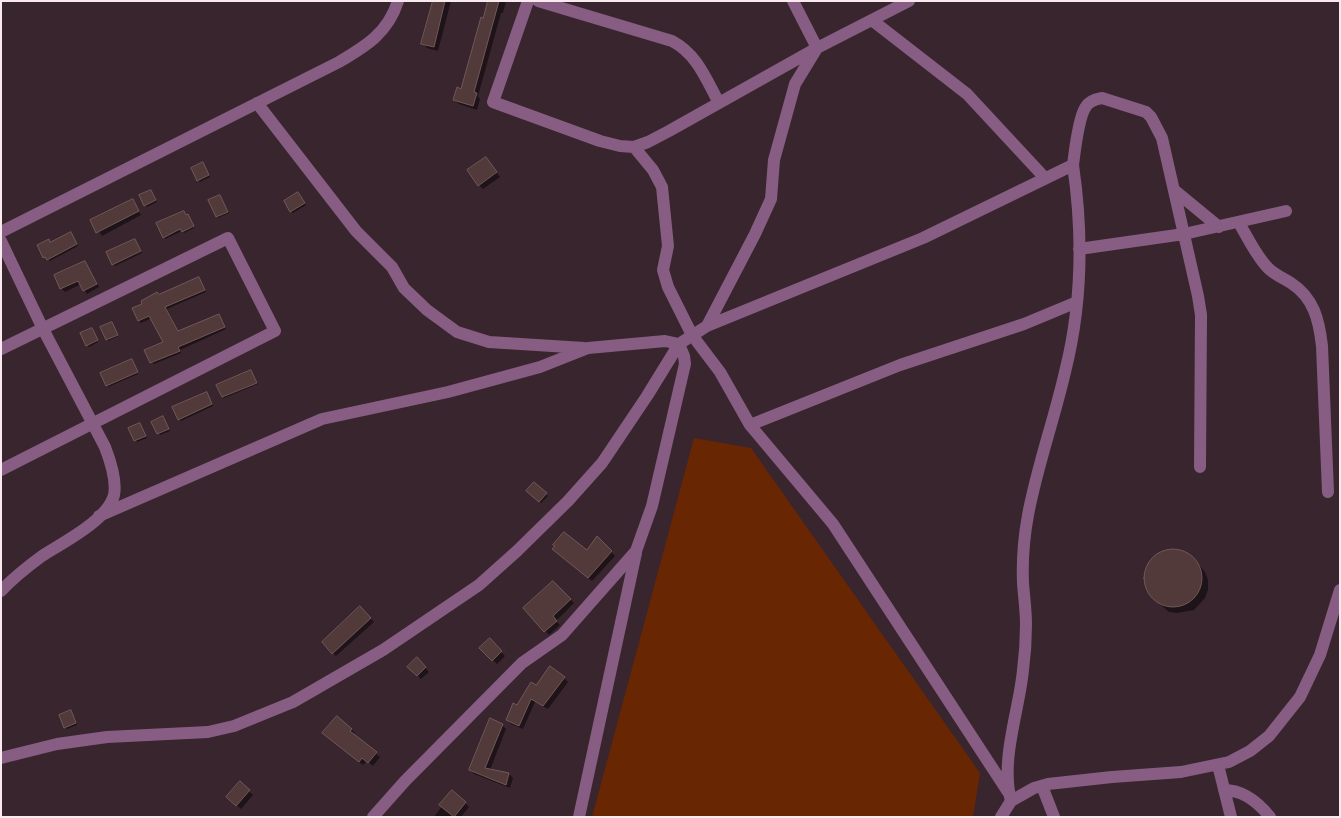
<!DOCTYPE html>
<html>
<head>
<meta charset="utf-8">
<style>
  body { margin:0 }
  #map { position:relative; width:1341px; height:818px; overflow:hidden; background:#39252d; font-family:"Source Serif 4",serif }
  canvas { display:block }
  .frame { position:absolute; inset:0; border:2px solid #f8eaef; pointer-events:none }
</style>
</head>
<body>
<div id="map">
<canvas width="1341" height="818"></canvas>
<div class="frame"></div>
</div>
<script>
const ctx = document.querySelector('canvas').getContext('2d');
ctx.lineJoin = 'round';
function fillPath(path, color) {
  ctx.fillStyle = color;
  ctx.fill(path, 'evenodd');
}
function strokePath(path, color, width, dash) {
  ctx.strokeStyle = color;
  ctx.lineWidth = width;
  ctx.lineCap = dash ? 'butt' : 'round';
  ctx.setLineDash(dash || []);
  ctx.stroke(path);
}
const green = new Path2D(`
  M694,438L751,448L980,773L973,817H592Z`);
const shadow = new Path2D(`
  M433,1H451L438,51L427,48L423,43Z
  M489,1H506L503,13H501L478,96L480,99L477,110L459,104L454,100L461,90Z
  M486,158L500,177L483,189L479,185Z
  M204,165L210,177L200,182L198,180Z
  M151,191L157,202L147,207L145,205Z
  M300,195L306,205L293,213L291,211Z
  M220,196L229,213L218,218L217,216Z
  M133,201L141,215L102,236L92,221Z
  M186,216L189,217L194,228L184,233L182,231L165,239L164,237Z
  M72,236L78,246L50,261L44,257L51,243Z
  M135,240L142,253L115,266L113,264Z
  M85,263L99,287L87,294L81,284L65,292L61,288Z
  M201,281L206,292L167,309L179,332L219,316L226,329L180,350L181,353L154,364L151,362L164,342L152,318L141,323L139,321L159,295Z
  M113,325L118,336L108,341L107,339Z
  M93,331L98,342L89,347L87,345Z
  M133,363L138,374L108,387L107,385Z
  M251,371L258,384L224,398L223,396Z
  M208,395L213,406L181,421L179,419Z
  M164,419L170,431L160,435L153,422Z
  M140,424L147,438L137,442L130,429Z
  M534,484L548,496L541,503L528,491Z
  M598,538L615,556L592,581L558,553L587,552Z
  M1175,550L1184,552L1192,557L1205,572L1208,580V590L1205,598L1194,610L1177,613L1169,612L1155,600L1149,594L1145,578L1146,569L1151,561L1157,555L1166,551Z
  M553,583L574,603L556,621L560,625L549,635L525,608Z
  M360,607L374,622L336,656L333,653Z
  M489,640L505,656L497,664L481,648Z
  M417,659L429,672L421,679L408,667Z
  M564,678L568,682L548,709L535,702L523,729L511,724L507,720L517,706L536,687Z
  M71,711L77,725L67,729L65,727Z
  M502,725L506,729L490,770L509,774L513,778L510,788L474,774L470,770Z
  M351,729L355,733L353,735L380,757L373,766L367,761L363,765L328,737Z
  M240,783L253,795L241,809L232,801Z
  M465,803L469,807L461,817H434L442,806Z`);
const building = new Path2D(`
  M433,1H445L434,47L421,44Z
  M488,1H499L474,92L477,93L473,106L453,100L457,87L461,89L481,17L483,18Z
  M486,157L497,172L478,186L467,170Z
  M203,162L209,175L197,181L191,168Z
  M151,190L156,200L144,206L139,195Z
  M298,192L305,203L290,212L284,201Z
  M220,195L228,212L216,217L208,200Z
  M133,199L139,211L96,233L90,220Z
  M184,211L186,215L188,214L194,226L182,232L180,229L163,238L156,223Z
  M71,232L77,244L47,260L45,257L43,258L37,245L49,239L50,242Z
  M135,239L141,251L112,265L106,252Z
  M85,261L97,284L83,291L78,281L60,289L54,275Z
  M199,277L205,290L165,307L178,331L219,314L225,327L178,347L180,351L150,363L144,350L163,342L149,316L138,321L132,308L142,304L141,301L157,292L159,294Z
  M112,322L118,335L106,340L100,327Z
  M92,328L98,340L86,346L80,333Z
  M132,359L138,372L106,386L100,373Z
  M251,370L257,383L222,397L216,385Z
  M207,392L212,404L178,420L172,407Z
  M163,416L169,429L157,434L151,422Z
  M140,423L146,436L134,441L128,428Z
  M534,482L547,493L539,502L526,491Z
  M564,532L587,550L597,536L612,551L588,578L552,549L555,546L553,545Z
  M1144 578a29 29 0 1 1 58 0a29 29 0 1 1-58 0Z
  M553,581L571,599L553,616L557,621L544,632L523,608Z
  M360,606L371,618L332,654L322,642Z
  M490,638L502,651L492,661L479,648Z
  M417,657L426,667L417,676L407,667Z
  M550,666L565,677L543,706L531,699L519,726L506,720L513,703L517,705L531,682L536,685Z
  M71,710L76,723L64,728L59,715Z
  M337,716L352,729L350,731L377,752L368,763L362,758L359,762L322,733Z
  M490,718L503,724L485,768L509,773L506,785L469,770Z
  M240,781L250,790L236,806L226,797Z
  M452,790L466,802L454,817L439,805Z`);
const minor = new Path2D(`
  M528,1L493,102L600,141L620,146L634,147L648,142L669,131L817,48L909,1
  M538,1L672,41C697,54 706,79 719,103
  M873,21L967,94L1045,178
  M257,103L356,231L392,267L404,288L427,310L457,332L489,342L584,348
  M634,147L653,170L662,187L668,246L663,270L668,287L692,335L720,372L750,425L833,524L1008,792
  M1073,165C1075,150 1078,120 1085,108C1088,102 1095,99 1102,98L1146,112L1151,117L1162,138L1198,296L1201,315L1200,467
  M1174,190L1219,227
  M1239,223C1248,238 1256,256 1268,268C1275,275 1283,278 1291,283C1314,298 1319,320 1322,346L1328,492
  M1,232L339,62C366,46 388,33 398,1
  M1,241L43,329L105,447C110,460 117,480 114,495C108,520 62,543 42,556C27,567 14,577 1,591
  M1079,249L1184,234L1286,211
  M707,326L755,234L771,199L774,160L795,84L817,48L793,1
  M1,349L228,238L275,331L1,470
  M750,425L900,365L1024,324L1077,302
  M99,516L322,419L448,392L540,367L588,348L665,341L679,344L684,356L685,364L652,506L636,551L562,635L522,663L405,781L373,817
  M1,758L57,744L107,737L208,732L234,726L293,702L383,650L479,585L517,551L568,501L602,463L647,396L679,344L707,326L923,238L1073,165C1083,233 1082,305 1065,372C1054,420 1037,467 1028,515C1024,537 1022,560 1023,583C1024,597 1026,611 1026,624C1026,640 1025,655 1023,670C1019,712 1000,759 1011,801
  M1218,765L1231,817
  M1042,786L1054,817
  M1224,790C1243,790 1258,802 1270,817
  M579,817L636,553
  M1001,817L1011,801L1034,788L1048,784L1112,777L1181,772L1229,762L1250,751L1269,736L1300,697L1320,655L1340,590`);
fillPath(green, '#692602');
fillPath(shadow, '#0007');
fillPath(building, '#523a3a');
strokePath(building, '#725858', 1);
strokePath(minor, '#875d84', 12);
</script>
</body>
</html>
